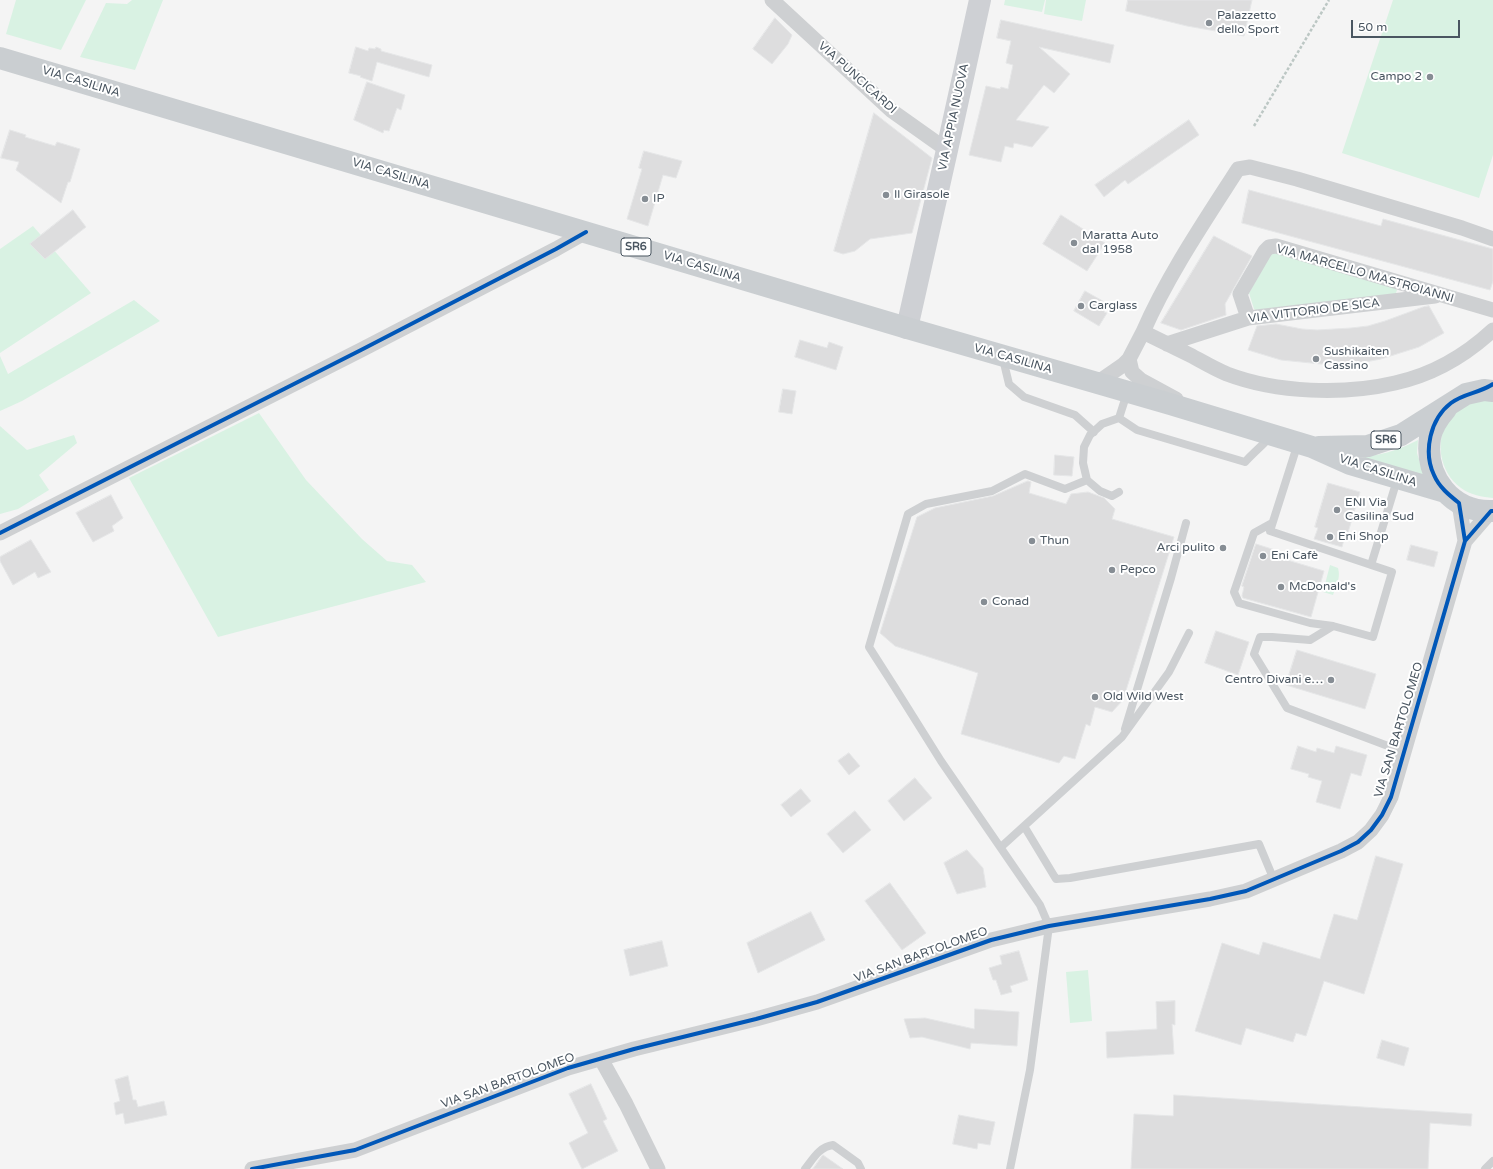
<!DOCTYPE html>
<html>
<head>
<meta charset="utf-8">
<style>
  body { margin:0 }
  #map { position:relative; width:1493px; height:1169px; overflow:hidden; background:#f4f4f4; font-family:"Varela Round",sans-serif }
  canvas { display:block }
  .scale { position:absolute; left:1351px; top:20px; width:109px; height:18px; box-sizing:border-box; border:2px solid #4a5661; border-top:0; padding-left:5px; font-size:12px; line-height:14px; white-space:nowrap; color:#4a5661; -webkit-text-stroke:3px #fff; paint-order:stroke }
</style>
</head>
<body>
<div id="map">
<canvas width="1493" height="1169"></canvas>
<div class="scale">50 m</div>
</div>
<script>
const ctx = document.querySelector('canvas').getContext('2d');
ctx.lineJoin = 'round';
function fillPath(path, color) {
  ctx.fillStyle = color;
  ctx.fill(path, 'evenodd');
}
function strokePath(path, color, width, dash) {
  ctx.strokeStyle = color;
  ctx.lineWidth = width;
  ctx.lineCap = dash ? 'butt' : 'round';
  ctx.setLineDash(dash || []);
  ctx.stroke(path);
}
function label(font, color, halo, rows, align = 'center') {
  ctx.font = font + ' "Varela Round",sans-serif';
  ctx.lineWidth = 4;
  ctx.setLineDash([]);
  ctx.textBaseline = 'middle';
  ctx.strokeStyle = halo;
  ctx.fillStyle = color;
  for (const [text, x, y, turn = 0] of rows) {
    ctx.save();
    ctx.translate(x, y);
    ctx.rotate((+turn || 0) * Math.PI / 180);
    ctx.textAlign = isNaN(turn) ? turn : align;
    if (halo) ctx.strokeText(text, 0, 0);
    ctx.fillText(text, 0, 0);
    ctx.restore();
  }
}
const green = new Path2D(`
  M16,0H86L61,50L6,34Z
  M132,0H163L135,70L80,57L106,3L127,4Z
  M1005,0H1045L1042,12L1004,5Z
  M1046,0H1086L1082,21L1044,14Z
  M1393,0H1493V155L1479,198L1342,153Z
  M33,226L91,293L0,353V249Z
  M1276,251L1392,284L1397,290L1395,296L1261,313L1254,309L1249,293L1271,254Z
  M134,300L160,321L22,401L0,411V356L8,374Z
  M1493,395V498C1482,497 1471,495 1461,488C1439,472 1434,439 1450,417C1452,415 1453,411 1456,410C1460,406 1485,398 1493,395Z
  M259,413L306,480L362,539L387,561L412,565L426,582L218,637L129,478Z
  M0,426L27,450L74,435L77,443L39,475L49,490L18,509L0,514Z
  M1418,440L1417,453L1424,476L1362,457C1385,454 1396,451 1418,440Z
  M1330,565L1338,568C1341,578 1336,586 1333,595L1323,592Z
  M1088,970L1092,1021L1070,1023L1066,972Z`);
const building = new Path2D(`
  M1128,0H1252L1244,36L1187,26L1126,11Z
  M775,18L792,35L788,44L772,64L753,49Z
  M1001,20L1114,45L1110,63L1039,47L1070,74L1054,93L1044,85L1016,120L1049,127L1032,147L1014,143L1013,148L1005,146L1001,162L969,155L986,86L1000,89L1001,87L1008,89L1013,65L1006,63L1011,41L997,38Z
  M356,47L368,51L369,48L375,49L376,47L381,49V51L432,65L429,77L377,62L372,81L360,77L361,76L349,73Z
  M367,82L405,95L401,110L397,108L389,131L384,130L383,133L354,120Z
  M874,113L932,158L912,233L870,239L855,251L843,254L834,251Z
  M1189,120L1199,135L1128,184L1125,180L1104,197L1095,185Z
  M10,130L26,135L25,137L55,146L57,142L80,149L70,182H68L61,203L16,170L19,162L1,158Z
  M644,151L682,161L676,178L663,175L648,226L627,219L642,169L639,168Z
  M1249,190L1381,226L1383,219L1493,249V281L1490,290L1242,223Z
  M73,210L86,227L45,259L30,244Z
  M1061,215L1105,243L1087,271L1043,244Z
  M1214,236L1252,256L1225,304L1226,315L1181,330L1161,323Z
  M1085,291L1108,304L1104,312L1107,313L1099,326L1074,311Z
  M1429,306L1444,333L1419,347L1381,359L1360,363L1321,364L1281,360L1248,350L1257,326L1276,324L1302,329L1317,330L1351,328L1368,326L1385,321L1423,307Z
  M800,340L827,348L829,342L843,347L836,370L795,357Z
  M783,389L796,391L792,414L779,412Z
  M1055,455L1074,457L1072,476L1054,475Z
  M1028,481L1031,482L1029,493L1066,504L1071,494L1088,492L1104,498L1115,509L1112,519L1174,537L1123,700L1112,712L1095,707L1090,726L1086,724L1075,759L1064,756L1059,763L961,734L978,673L895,646L880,633L917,517L935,508L993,496Z
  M1328,483L1360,492L1347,536H1345L1342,547L1314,539L1318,528L1315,527Z
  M111,495L123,518L112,526L114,531L93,542L76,513Z
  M31,540L51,572L38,578L35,572L13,585L0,561V557Z
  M1256,544L1278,551L1277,557L1324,571L1311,617L1243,598L1242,596L1244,587L1242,586Z
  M1411,545L1438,552L1434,567L1407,560Z
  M1216,631L1249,642L1238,675L1205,663Z
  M1297,650L1376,674L1365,709L1286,685Z
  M1298,746L1316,752L1317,748L1334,753L1336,746L1367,755L1361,776L1351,773L1340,809L1316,802L1322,781L1308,777L1309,774L1291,769Z
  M849,753L860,766L849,775L838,761Z
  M915,778L932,798L904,821L888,801Z
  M801,789L811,801L791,817L781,805Z
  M855,811L871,830L843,853L827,834Z
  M967,850L983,868L986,887L957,894L944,863Z
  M1376,856L1403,864L1364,994L1324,981L1306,1036L1296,1033L1293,1042L1246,1028L1241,1045L1195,1031L1222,943L1259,955L1263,942L1320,959L1334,914L1357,920Z
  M890,883L926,933L902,950L865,901Z
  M811,912L825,940L758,973L747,943Z
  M662,941L668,966L630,976L624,950Z
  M1019,951L1028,980L1010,986L1012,992L1001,995L996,980H993L989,968L1002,964L1000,956Z
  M1175,1001V1025L1172,1024L1174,1054L1107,1058L1106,1032L1157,1029L1156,1002Z
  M975,1009L1019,1012L1017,1046L971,1043L970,1049L922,1037L910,1038L904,1019L925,1018L974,1029Z
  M1382,1040L1409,1048L1404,1066L1377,1058Z
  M128,1076L133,1100H136L138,1107L164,1101L167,1115L125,1124L123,1113L116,1115L114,1103L120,1101L115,1080Z
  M591,1084L607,1119L603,1121L618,1151L582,1169L569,1143L588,1133L569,1094Z
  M1174,1095L1472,1114L1471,1126L1430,1123L1428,1169H1131L1134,1114L1173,1116Z
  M959,1115L995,1122L990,1145L978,1143L977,1149L953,1144Z
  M823,1155L843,1169H813Z`);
const path = new Path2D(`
  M1254,126L1329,0`);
const lane = new Path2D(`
  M1003,359L1009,384L1024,397L1075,415L1094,432
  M1119,418L1137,430L1245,462C1253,453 1263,445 1271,436
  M1298,443L1270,531L1392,572L1373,637L1333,626L1310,640L1272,637H1260L1254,654L1287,708L1404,752
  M1119,492L1112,496L1100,491L1087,480L1083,463L1084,447L1090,435L1102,424L1119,418L1127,393
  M1272,523L1254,533L1234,592L1239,603L1310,623L1333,626
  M1371,565L1397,480
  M1125,729L1171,578L1186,523
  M1024,826L1056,879L1070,878L1259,844L1274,880
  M1001,847L1122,737L1169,672L1189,633
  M805,1169C813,1159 819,1147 833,1145L858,1163L861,1169
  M1010,1169L1030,1070L1049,926L1040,905L941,761L894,686L869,647L908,514L926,504L992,491L1025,474L1065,489L1087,480
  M1485,1169L1493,1161`);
const street = new Path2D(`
  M772,0L892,111L947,150
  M1248,318L1240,294L1265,251L1269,247L1276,246L1493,310
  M1143,332C1168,275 1204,222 1238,169L1250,167L1297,179L1462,228L1493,239
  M1167,344L1248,318L1435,296
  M1129,359L1132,372L1141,380L1176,399
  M1097,383L1123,365L1129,359L1143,332C1159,340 1176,348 1192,356C1203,362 1215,369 1227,374C1277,393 1344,395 1395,383C1432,375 1466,355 1493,330
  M1459,503L1465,541
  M0,533L361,350L556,249L586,232
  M601,1059L626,1104L658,1169
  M252,1169L355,1150L568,1068L634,1049L756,1019L817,1002L991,940L1049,926L1210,899L1246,891L1341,851L1358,842L1371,830L1382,815L1391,797L1465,541L1491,511`);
const secondary = new Path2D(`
  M907,328L947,150L980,0`);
const primary = new Path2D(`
  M0,58L907,328L1170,404L1312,447L1350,464L1445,492
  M1446,409C1439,417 1432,427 1430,438C1424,477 1452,513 1493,511
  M1319,447L1368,446L1401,435L1466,394L1484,390L1493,391`);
const cycleway = new Path2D(`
  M0,533L361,350L556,249L586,232
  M1465,541L1459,503C1449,495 1439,487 1434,475C1423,452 1430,419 1451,403C1464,393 1480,393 1493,384
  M252,1169L355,1150L568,1068L634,1049L756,1019L817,1002L991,940L1049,926L1210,899L1246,891L1341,851L1358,842L1371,830L1382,815L1391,797L1465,541L1491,511H1493`);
const markers = [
  [1209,23,4,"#868d94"],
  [1430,77,4,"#868d94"],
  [886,195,4,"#868d94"],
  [645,199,4,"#868d94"],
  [1074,243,4,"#868d94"],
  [1081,306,4,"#868d94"],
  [1316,359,4,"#868d94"],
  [1337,510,4,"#868d94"],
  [1330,537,4,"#868d94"],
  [1032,541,4,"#868d94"],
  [1223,548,4,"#868d94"],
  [1263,556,4,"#868d94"],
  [1112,570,4,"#868d94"],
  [1281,587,4,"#868d94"],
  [984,602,4,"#868d94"],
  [1331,680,4,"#868d94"],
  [1095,697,4,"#868d94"]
];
const shields = [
  [636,247,30],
  [1386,440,30]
];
const shieldNames = [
  ["SR6",636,247],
  ["SR6",1386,440]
];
const poiNames = [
  ["Palazzetto",1217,16],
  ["dello Sport",1217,30],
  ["Campo 2",1422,77,"right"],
  ["Il Girasole",894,195],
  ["IP",653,199],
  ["Maratta Auto",1082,236],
  ["dal 1958",1082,250],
  ["Carglass",1089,306],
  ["Sushikaiten",1324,352],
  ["Cassino",1324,366],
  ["ENI Via",1345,503],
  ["Casilina Sud",1345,517],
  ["Eni Shop",1338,537],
  ["Thun",1040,541],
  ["Arci pulito",1215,548,"right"],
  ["Eni Cafè",1271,556],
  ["Pepco",1120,570],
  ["McDonald's",1289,587],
  ["Conad",992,602],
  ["Centro Divani e…",1323,680,"right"],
  ["Old Wild West",1103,697]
];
const streetNames = [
  ["VIA PUNCICARDI",857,78,42],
  ["VIA CASILINA",81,82,17],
  ["VIA APPIA NUOVA",954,117,-78],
  ["VIA CASILINA",391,174,17],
  ["VIA CASILINA",702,267,17],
  ["VIA MARCELLO MASTROIANNI",1365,274,16],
  ["VIA VITTORIO DE SICA",1314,311,-7],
  ["VIA CASILINA",1013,359,16],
  ["VIA CASILINA",1378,471,18],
  ["VIA SAN BARTOLOMEO",1399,730,-73],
  ["VIA SAN BARTOLOMEO",921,955,-20],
  ["VIA SAN BARTOLOMEO",508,1081,-20]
];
fillPath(green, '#d9f2e3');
fillPath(building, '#ddddde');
strokePath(building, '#e5e6e7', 1);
strokePath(path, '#bcc7c4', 2.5, [3, 2]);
strokePath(lane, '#ced0d2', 8);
strokePath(street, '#ced0d2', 15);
strokePath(secondary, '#ced0d4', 22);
strokePath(primary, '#caced1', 22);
strokePath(cycleway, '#0057b8', 4);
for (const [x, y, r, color] of markers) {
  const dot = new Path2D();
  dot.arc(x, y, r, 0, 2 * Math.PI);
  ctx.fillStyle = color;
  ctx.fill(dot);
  strokePath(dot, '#fff', 1.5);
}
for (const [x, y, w] of shields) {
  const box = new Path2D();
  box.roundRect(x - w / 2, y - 9, w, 18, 3);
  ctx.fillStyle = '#fff';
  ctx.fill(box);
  strokePath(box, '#4a5661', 1);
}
label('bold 11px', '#4a5661', null, shieldNames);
label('12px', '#4a5661', '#fff', poiNames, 'left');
label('12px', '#4a5661', '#fff', streetNames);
</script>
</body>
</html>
